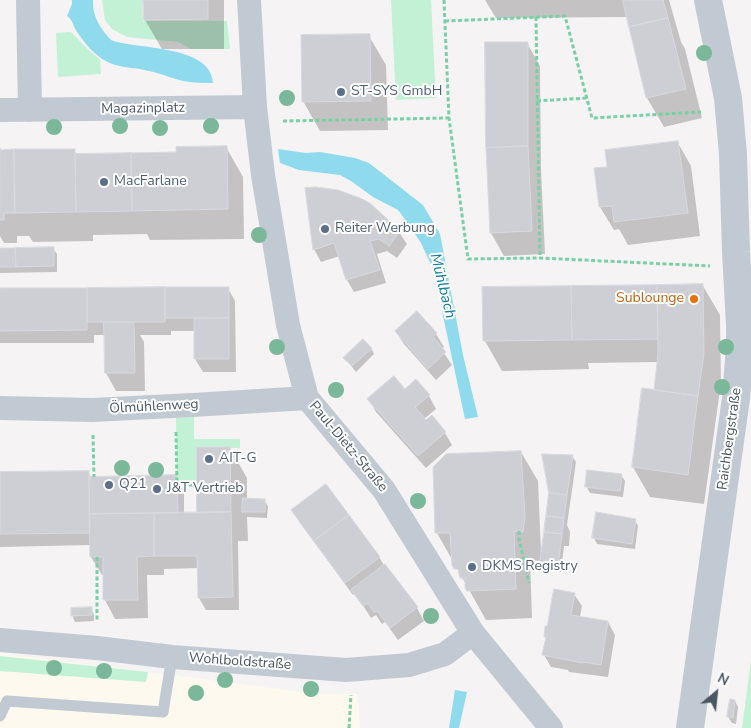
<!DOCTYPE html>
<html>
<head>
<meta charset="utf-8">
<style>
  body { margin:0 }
  #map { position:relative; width:751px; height:728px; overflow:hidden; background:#f5f3f3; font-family:"Nunito Sans",sans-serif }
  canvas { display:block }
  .north { position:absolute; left:691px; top:668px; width:50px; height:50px; -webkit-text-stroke:4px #fff; paint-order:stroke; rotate:28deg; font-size:14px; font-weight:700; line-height:20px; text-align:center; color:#4a5661 }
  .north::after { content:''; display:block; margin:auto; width:18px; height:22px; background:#4a5661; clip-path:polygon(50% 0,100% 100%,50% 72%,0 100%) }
</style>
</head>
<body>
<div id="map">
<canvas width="751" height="728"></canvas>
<div class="north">N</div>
</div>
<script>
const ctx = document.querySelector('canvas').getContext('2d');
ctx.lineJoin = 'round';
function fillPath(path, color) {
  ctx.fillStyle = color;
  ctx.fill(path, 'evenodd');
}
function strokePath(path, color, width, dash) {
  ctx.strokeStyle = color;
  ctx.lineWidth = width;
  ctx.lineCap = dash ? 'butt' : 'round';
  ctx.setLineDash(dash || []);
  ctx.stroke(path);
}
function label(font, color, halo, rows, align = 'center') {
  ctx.font = font + ' "Nunito Sans",sans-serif';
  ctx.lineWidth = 4;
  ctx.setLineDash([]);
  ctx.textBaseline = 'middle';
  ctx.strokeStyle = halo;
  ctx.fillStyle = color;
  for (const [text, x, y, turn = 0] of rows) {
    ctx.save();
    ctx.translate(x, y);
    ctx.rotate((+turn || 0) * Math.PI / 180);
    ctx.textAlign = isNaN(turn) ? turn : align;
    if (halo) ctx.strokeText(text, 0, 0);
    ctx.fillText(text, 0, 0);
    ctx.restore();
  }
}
const commercial = new Path2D(`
  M0,653L318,694H358L360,728H0Z`);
const green = new Path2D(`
  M102,0H142L143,21H227L230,49H191L178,42L127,37L112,29L105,20Z
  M391,0H431L436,98L396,100Z
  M71,32C81,42 88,51 100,59L101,74L58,77L56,33Z
  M194,417V439H240V448L197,447V485H177L176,418Z
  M0,656L148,672L146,682L0,671Z
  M751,661V728H742Z`);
const water = new Path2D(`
  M72,0H93C92,16 100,28 111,40C136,50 211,44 213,83C205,83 197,83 190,82C177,81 161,73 149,71C130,66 113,69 97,55C89,49 83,40 77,32C73,26 73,20 67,16L72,4Z
  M278,149L306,153L320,152L355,158L369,163L423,205L440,234L463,355L478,417L465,419L442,311L440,292L433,269L421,243L404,218L398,210L373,197L351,181L340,175L299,170L280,163Z
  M455,690L467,692L459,728H449Z`);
const shadow = new Path2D(`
  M145,0H224V49H162L145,20Z
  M485,0H669L681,42L685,49L702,118L664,127L647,98L628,17L496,18Z
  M369,36L386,65L388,130L320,131L303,101Z
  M527,43L540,66L541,170L545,254L504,256L491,233Z
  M678,143L691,166L700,236L628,245L619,229L614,230L600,207L595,169L608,168Z
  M226,147L243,177L244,239L150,240L147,234L93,235V241L33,242L29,236H17V243H4L0,236V149L2,151L74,150L77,155L177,153Z
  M369,204L399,232L407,244L397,258L387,251L377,254L386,283L354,292L347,280L340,256L321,262L314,249Z
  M53,248L57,254V272L0,273V249Z
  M703,286L720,315L721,383L704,504L650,497L633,467L655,391L658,362L588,363L589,369L502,371L485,341Z
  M228,288L235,301L236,372H203L195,359V331H171V335H140L144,342L145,391H116L106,373L105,335H94V343H0V289Z
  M417,313L436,334L444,347L441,349L452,365L436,380L404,344L396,332Z
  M371,348L374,354L356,372L345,358Z
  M405,391L429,396L436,409L424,419L445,433L452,445L426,468L376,412L369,399Z
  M230,448L247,478V500H264L268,506L267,518L247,517L248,541H238L239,610H206L199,598V568L164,569V575H147L148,618L115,619L105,600L104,575H102L91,557V545L0,547V473L88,472L91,478L176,477L184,489V514H200Z
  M521,452L538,481L541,552H543L572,456L576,462L567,525L570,532L569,546H564L561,572L545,569L541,561L530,560L532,618L486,620L437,533Z
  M621,475L625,481L623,497L590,493L586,486Z
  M292,510L379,557L385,567L417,608L424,621L398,640L385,622L382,624L376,615L371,618L355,593L353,595L300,523Z
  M635,520L638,526L635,549L597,544L594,538Z
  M574,594L582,606L580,617L608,622L615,635L608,677L569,672L568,670L551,667L544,655L547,627Z
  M91,608L94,615V621L75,622L72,615Z
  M735,701L738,707L736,724L732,723L728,717Z`);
const building = new Path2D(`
  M143,0H208V19L144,20Z
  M623,0H663L668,18L629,27Z
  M668,18L686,89L646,98L629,27Z
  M370,34L371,101L302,102L301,35Z
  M485,42H528V146L486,148Z
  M678,141L688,213L614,222L612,206L599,207L594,168L607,167L605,150Z
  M227,146L228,209L132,211L131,153L176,152V147Z
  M528,146L532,231L490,233L486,148Z
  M0,148L1,150L14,149L15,213H4V220H0Z
  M14,149H75L76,212L15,213Z
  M131,153L132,211L76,212L75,154Z
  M316,187L338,190L360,198L370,203L400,231L389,246L379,239L370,241L380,270L346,280L334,243L313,250L305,188Z
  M54,247V266L16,267L15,248Z
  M0,248H15L16,267H0Z
  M703,284L704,353L698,396L654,390L658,354L657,285Z
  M657,285L658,339L572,340L571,286Z
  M571,286L572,340L483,341L482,287Z
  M165,287H229V318H165Z
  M165,287V322H87V288Z
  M0,288H87V330L0,331Z
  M417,311L437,333L433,337L446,352L428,369L395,331Z
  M229,318V359H194V319Z
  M104,322H134L135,373H105Z
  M363,339L372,348L352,366L343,358Z
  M394,376L405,389L416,379L430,395L415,407L426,420L432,415L446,432L418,456L367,399Z
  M642,388L698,396L688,475L632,467Z
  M197,447H230L231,512L197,513Z
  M521,451L525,517L523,532L514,531L516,589L467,591L465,588V578H460L458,569H454L452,565L450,533H435L433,467L446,454Z
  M542,454L573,455L567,495L549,493Z
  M587,470L622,474L620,491L585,487Z
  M89,471L90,533L0,534V472Z
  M177,475L178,513L89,514V477Z
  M326,484L349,515L314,541L291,510Z
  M549,493L567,495L564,518L546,516Z
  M243,498L265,499V512H242Z
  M231,512L233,597L198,598L197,556H154V513Z
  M596,512L636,519L632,544L592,538Z
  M154,513V556L137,557L138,600H103V557H90L89,514Z
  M349,515L380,557L345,583L314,541Z
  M546,516L564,518L562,534L544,532Z
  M544,532L562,534L558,566L540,563Z
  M385,564L418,607L390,628L377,611L374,612L368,603L363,606L351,590Z
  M554,589L575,593L571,615L608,621L601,665L583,662V663L542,655L546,637H544L545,626H547Z
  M92,607V615L71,616V608Z
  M730,699L735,700L733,718L727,717Z`);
const path = new Path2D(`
  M444,0L449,118L468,259L540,258L710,266
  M536,17L540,258
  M445,21L565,16L592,118L701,112
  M537,101L587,98
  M283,121L449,118
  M176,432L177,485H197
  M93,435L94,477
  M519,531V539L529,583
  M97,557V621
  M349,728L351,695`);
const service = new Path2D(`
  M0,716L7,701L163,712L172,657`);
const minor = new Path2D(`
  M28,0L30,110
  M249,0L255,107L263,175L288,325L307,398L384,490L473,633L551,728
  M0,110L255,107
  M0,408L92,410L193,405L307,398
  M0,640L97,648L172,657L346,670L409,665L445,654L473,633`);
const tertiary = new Path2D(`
  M690,728L736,398L740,346V325L736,252L733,154L728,98L708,0`);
const trees = [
  [704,53],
  [287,98],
  [120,126],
  [211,126],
  [54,127],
  [160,128],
  [259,235],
  [277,347],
  [726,347],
  [722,387],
  [336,390],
  [122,468],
  [156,470],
  [418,501],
  [431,616],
  [54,668],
  [104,671],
  [225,680],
  [311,689],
  [196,693]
];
const markers = [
  [341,92,5,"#5c6f8a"],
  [104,182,5,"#5c6f8a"],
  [325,229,5,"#5c6f8a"],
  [694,299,5,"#e8710a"],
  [209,459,5,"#5c6f8a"],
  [109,485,5,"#5c6f8a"],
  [157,489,5,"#5c6f8a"],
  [472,567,5,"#5c6f8a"]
];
const serviceNames = [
  ["ST-SYS GmbH",351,92],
  ["MacFarlane",114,182],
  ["Reiter Werbung",335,229],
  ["AIT-G",219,459],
  ["Q21",119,485],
  ["J&T Vertrieb",167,489],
  ["DKMS Registry",482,567]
];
const streetNames = [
  ["Magazinplatz",143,109,-1],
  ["Ölmühlenweg",154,407,-3],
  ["Raichbergstraße",730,439,-82],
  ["Paul-Dietz-Straße",348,447,50],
  ["Wohlboldstraße",240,662,4]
];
const foodNames = [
  ["Sublounge",684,299]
];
const waterNames = [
  ["Mühlbach",442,286,76]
];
fillPath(commercial, '#fdf9ef');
fillPath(green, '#c3f1d5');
fillPath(water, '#90daee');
fillPath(shadow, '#0003');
fillPath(building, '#cdcfd5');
strokePath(building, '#d7d9de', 1);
strokePath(path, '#7ad0a6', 3, [4, 2.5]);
strokePath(service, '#c1cad2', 11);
strokePath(minor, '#c1cad2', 24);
strokePath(tertiary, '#c1cad2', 28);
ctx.fillStyle = '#7bb799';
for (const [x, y] of trees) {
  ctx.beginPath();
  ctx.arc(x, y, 8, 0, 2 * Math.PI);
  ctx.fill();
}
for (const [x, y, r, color] of markers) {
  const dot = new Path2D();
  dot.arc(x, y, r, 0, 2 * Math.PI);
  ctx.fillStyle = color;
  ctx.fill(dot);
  strokePath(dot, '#fff', 2);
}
label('14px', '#4e5e75', '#fff', serviceNames, 'left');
label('14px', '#4a5661', '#fff', streetNames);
label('14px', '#c56008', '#fff', foodNames, 'right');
label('italic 15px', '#0c7c9b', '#fff', waterNames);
</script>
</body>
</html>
